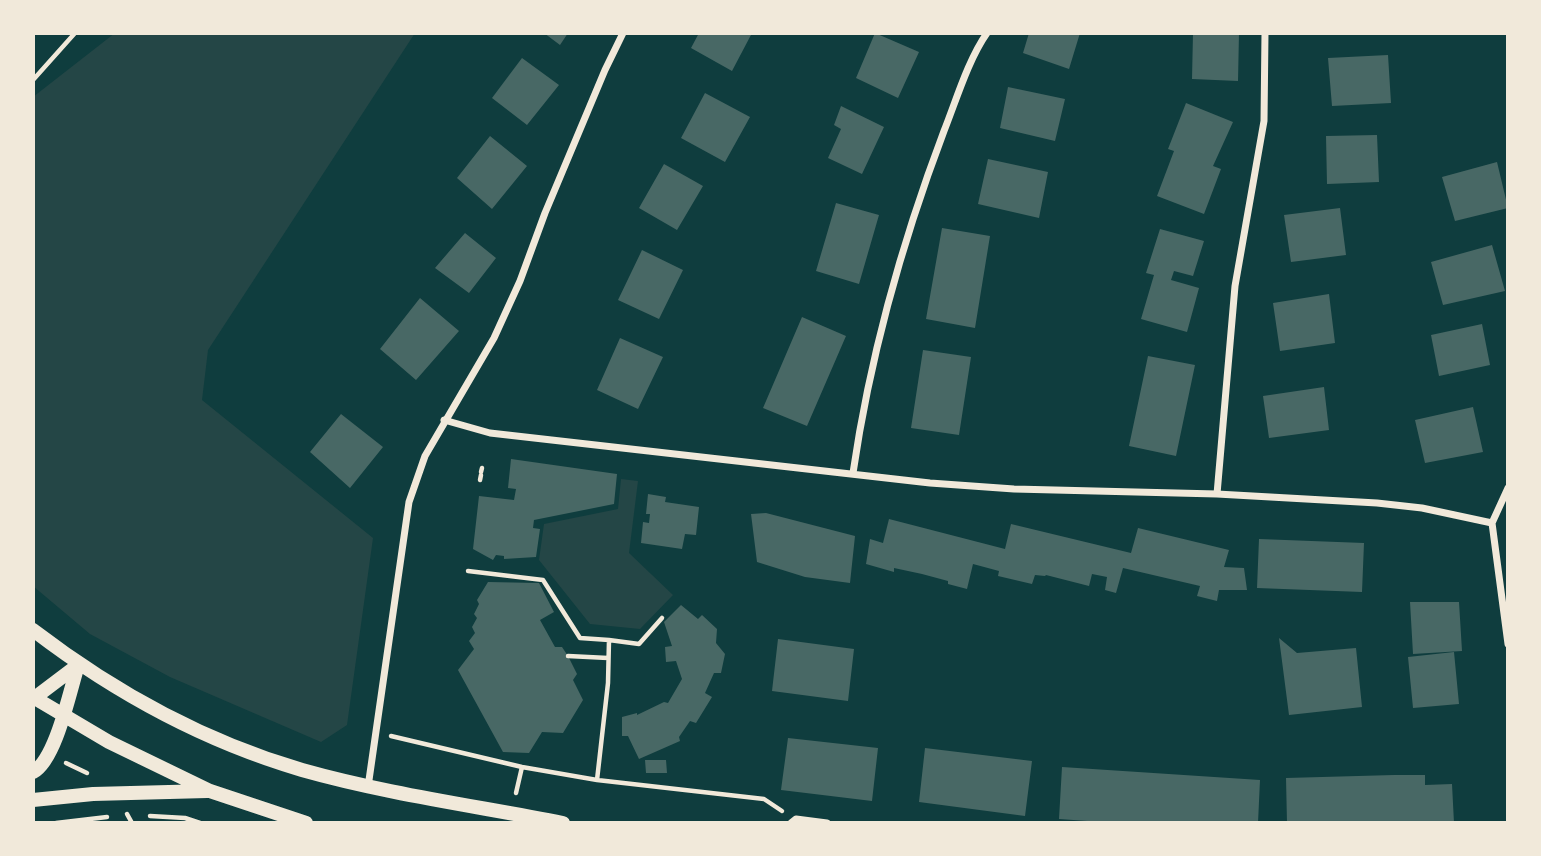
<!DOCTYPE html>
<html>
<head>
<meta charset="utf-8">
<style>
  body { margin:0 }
  #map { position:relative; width:1541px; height:856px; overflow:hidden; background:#0f3d3e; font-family:Poppins,sans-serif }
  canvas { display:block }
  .frame { position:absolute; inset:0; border:35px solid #f1e9da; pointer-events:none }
</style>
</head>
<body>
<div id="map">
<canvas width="1541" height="856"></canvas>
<div class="frame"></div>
</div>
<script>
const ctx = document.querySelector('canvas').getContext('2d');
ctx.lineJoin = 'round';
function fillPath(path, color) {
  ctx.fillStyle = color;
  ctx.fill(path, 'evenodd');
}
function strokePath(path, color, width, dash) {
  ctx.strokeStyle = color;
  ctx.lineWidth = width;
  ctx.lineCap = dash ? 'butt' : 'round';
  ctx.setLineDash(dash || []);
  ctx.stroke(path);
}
const green = new Path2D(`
  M115,33H415L208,350L202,400L373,538L347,725L321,742L170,677L90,634L33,586V97Z
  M621,479L638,481L629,553L673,595L640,629L590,624L539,560L544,524L618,509Z`);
const building = new Path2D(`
  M544,33H568L560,45Z
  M699,33H752L732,71L691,48Z
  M875,33L919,52L898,98L856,78Z
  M1029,33H1080L1069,69L1023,53Z
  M1193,33H1239L1238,81L1192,79Z
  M1388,55L1391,103L1332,106L1328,58Z
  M522,58L559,85L527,125L492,98Z
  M1008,87L1065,99L1055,141L1000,128Z
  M705,93L750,117L725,162L681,138Z
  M1186,103L1233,122L1213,166L1221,169L1204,214L1157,196L1174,151L1168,149Z
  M841,106L884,127L862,174L828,158L841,129L834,125Z
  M1377,135L1379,182L1327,184L1326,136Z
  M490,136L527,166L492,209L457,178Z
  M988,159L1048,172L1039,218L978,204Z
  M1497,162L1508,208L1455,221L1442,177Z
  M664,164L703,186L677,230L639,208Z
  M836,203L879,215L859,284L816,271Z
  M1340,208L1346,255L1291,262L1284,215Z
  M942,228L990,236L975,328L926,319Z
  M1160,229L1204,241L1193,276L1174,271L1171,280L1199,288L1187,332L1141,319L1154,275L1146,273Z
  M465,233L496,258L469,293L435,268Z
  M1492,245L1505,291L1443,305L1431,262Z
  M642,250L683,270L659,319L618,300Z
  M1329,294L1335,343L1280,351L1273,303Z
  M420,298L459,331L416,380L380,349Z
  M802,317L846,336L807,426L763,408Z
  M1482,324L1490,365L1439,376L1431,335Z
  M620,338L663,357L638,409L597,390Z
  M923,350L971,357L959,435L911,428Z
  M1148,356L1195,365L1176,456L1129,446Z
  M1324,387L1329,430L1269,438L1263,396Z
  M1473,407L1483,452L1425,463L1415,420Z
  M341,414L383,447L350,488L310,452Z
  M511,459L617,474L614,504L534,520L533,528L540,529L536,557L504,559V556L496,555L493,560L473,549L479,496L514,500L516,489L508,488Z
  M648,494L666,497L665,502L699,507L696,535L685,534L682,549L641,543L643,522L649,523L650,514H646Z
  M766,513L855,536L850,583L805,577L757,562L751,514Z
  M889,519L1005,549L1011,524L1131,553L1138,528L1229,550L1224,567L1244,568L1247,590H1219L1217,601L1197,596L1200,586L1123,568L1116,593L1105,590L1107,577L1092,574L1089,586L1046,575L1045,576L1035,575L1032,584L998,576L999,571L973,564L967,589L948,584V581L922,574L894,568V572L866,564L870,539L883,543Z
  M1259,539L1364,543L1362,592L1257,588Z
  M488,582L539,583L554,612L540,620L555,647H562L568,656L577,674L573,680L583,700L563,733L542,732L529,753L503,752L458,670L474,649L469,641L475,633L472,627L477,618L474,614L479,604L477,600Z
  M1410,602H1459L1462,651L1413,654Z
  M681,605L698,619L702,615L717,629L716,643L725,654L721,673H714L705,693L712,697L696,723L690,721L679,737L680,741L639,759L628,736H622V717L637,713V715L664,702L668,703L682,679L676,661L666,662L665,647L672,646L664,622Z
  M1279,638L1297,653L1356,648L1362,707L1289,715Z
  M778,639L854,649L848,701L772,691Z
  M1454,652L1459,704L1413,708L1408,657Z
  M788,738L878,748L872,801L781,790Z
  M925,748L1032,761L1025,816L919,802Z
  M645,760H666L667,773H646Z
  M1062,767L1260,780L1258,823H1116L1059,819Z
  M1394,775H1425V785L1452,784L1454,823H1287L1286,778Z`);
const path = new Path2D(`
  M33,80L75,33
  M481,472L482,468
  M480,480L481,475
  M468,571L543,580L580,638L609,640L608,683L597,780
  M609,640L639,644L662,618
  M568,656L608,658
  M391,736L522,767L597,780L764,799L782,811
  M66,763L87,773
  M516,793L522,767
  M127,814L132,823
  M150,816L185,818L200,823
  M56,823L107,817`);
const minor = new Path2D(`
  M444,420L490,433L930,483L1014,489L1217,494L1377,503L1422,508L1492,523
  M853,473C870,356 902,242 944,131C956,101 968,60 987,33
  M1508,488L1492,523L1508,644
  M1217,494L1235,286L1264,121L1265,33
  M368,787L409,502L425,456L494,338L520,281L545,213L605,70L623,33
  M791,823L796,819L827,823`);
const secondary = new Path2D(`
  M33,630C114,692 203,741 302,770C387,794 476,806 563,823
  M33,697L109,742L210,791L306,823
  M33,699L78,665
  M33,772C56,760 70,690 78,665
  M33,800L93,794L207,791`);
fillPath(green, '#244646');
fillPath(building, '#486865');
strokePath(path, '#f1e9da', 4.5);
strokePath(minor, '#f1e9da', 7);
strokePath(secondary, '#f1e9da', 14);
</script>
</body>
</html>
